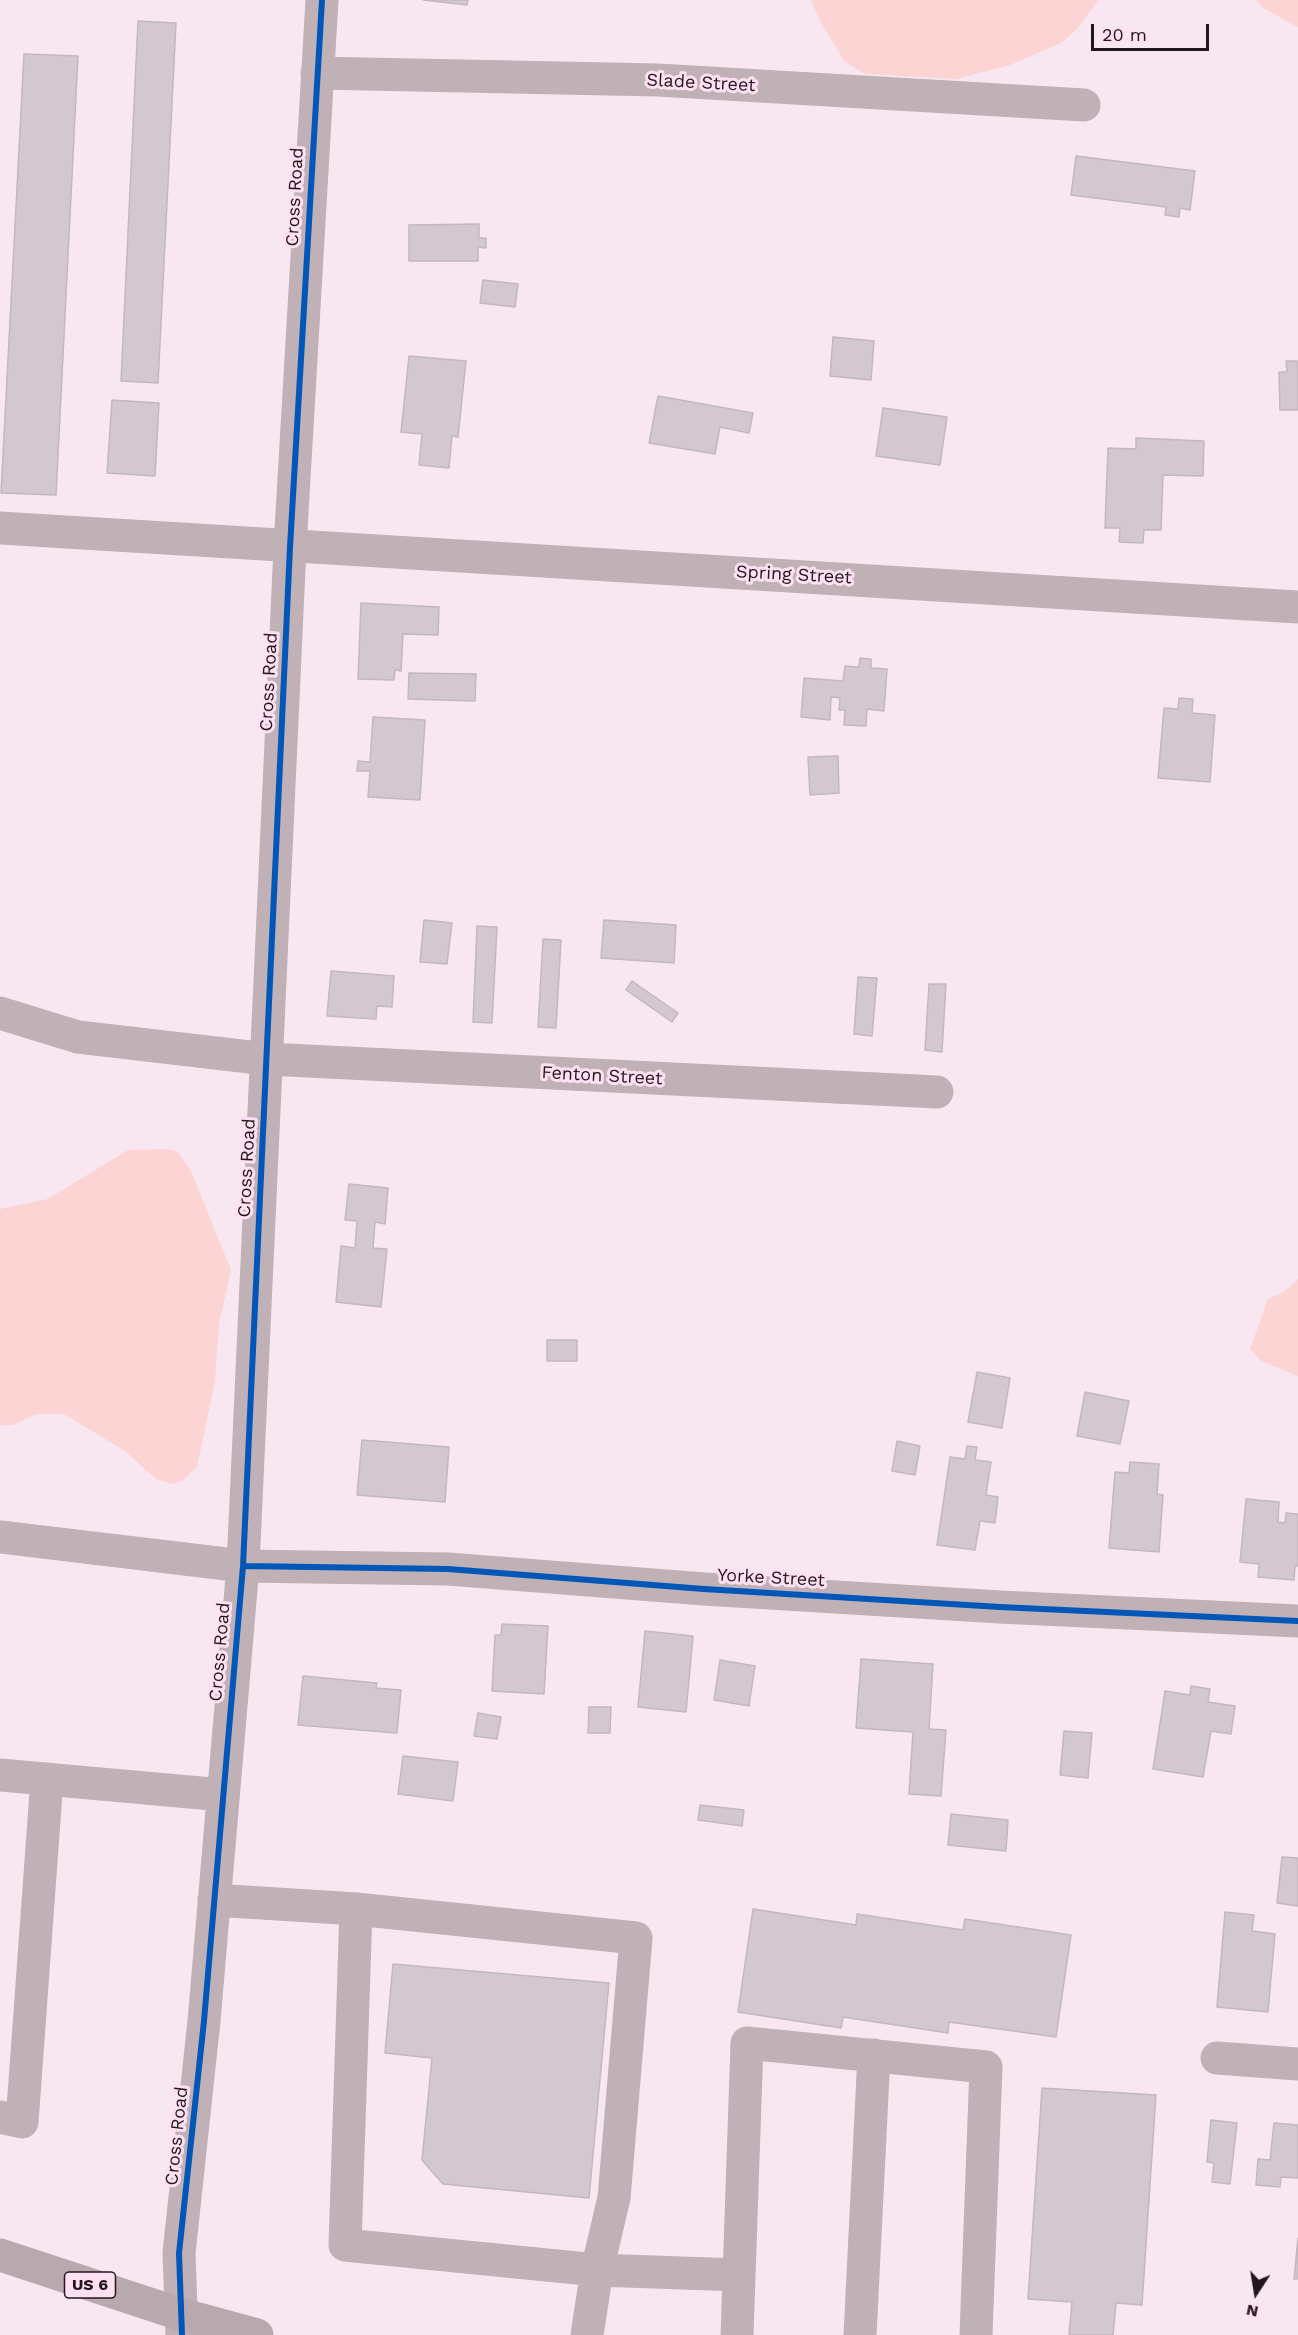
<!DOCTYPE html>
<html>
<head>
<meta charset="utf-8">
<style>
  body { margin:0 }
  #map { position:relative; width:1298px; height:2335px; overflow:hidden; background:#f8e7f1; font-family:"Work Sans",sans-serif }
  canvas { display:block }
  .north { position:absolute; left:1226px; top:2263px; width:60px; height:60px; -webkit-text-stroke:4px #ffe0f2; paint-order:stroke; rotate:192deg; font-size:16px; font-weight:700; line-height:24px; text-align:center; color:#22171d }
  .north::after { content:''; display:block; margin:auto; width:21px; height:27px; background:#22171d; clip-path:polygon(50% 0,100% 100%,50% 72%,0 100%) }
  .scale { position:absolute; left:1091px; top:24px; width:118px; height:27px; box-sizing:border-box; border:3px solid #22171d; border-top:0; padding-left:8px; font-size:18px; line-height:21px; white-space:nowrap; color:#22171d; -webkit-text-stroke:4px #ffe0f2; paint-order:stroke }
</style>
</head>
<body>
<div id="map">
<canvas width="1298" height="2335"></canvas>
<div class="north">N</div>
<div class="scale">20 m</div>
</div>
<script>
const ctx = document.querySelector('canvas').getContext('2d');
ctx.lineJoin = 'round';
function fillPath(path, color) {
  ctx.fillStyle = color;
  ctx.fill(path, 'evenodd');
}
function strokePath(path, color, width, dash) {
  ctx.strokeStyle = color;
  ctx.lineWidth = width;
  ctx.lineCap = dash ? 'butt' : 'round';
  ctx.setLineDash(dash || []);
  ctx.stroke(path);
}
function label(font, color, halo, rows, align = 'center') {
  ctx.font = font + ' "Work Sans",sans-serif';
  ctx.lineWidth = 6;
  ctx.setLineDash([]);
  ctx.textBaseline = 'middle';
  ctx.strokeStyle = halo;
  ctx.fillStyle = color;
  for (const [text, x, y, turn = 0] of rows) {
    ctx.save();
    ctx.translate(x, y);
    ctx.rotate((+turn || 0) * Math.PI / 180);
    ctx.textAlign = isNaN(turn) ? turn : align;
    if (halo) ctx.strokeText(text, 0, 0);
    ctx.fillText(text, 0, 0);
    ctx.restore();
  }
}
const green = new Path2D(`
  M811,0H1098L1078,28L1061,43L1010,65L957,79L865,74L844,61L819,19Z
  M1256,0H1298V27L1263,8Z
  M169,1149L178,1152L192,1173L231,1270L219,1324L215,1381L197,1467L182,1481L171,1484L156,1479L125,1451L64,1414H36L13,1425H0V1209L48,1199L128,1150Z
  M1298,1279V1376L1260,1360L1250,1349L1268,1299L1285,1291Z`);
const building = new Path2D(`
  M423,0H468L467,5Z
  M138,21L176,23L158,383L121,381Z
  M24,54L78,56L56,495L1,493Z
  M1076,156L1195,171L1190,210L1180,208L1179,217L1165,215L1166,207L1071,195Z
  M479,224V238H486V248L478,247V261H409V225Z
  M483,280L518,284L515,307L480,303Z
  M833,337L874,341L871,380L830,376Z
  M409,356L466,361L458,437L452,436L449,468L419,465L422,434L401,432Z
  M1286,361H1298V410H1280L1279,372H1287Z
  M658,396L753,413L749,433L720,427L715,454L649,443Z
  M112,400L159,403L155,476L107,473Z
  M883,408L947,417L940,465L876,456Z
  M1136,438L1204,441L1203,476L1163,475L1161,530H1144L1143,543L1119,542L1120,528H1105L1108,448L1136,449Z
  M361,603L439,607L438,635L403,634L401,671L395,670L394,680L358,679Z
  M860,658L871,659V668L887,669L884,711L867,709L866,726L844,725L845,710H839L840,698L831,697L830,720L801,717L804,678L843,681L845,666L859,667Z
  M409,673L476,674L475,701L408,699Z
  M1179,698L1193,699L1192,713L1215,715L1210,782L1158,778L1164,708L1178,709Z
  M373,717L425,720L420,800L368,797L370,771H357L358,761L370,762Z
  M838,756L839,793L810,795L808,757Z
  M424,920L452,923L447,964L420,962Z
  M604,920L676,925L674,963L601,958Z
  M477,926L497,927L492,1023L473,1022Z
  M543,939L561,940L556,1028L538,1027Z
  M331,971L394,976L392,1007L377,1006L376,1019L327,1016Z
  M858,977L877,978L872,1036L854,1034Z
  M632,981L678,1013L672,1022L626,990Z
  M929,984H946L942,1052L925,1050Z
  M349,1184L388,1188L385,1224L375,1222L373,1248L387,1249L381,1307L336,1302L341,1246L355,1248L357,1221L345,1220Z
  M547,1340H577V1361H547Z
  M977,1372L1010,1378L1002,1428L968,1422Z
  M1085,1392L1129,1401L1120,1444L1077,1436Z
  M362,1440L449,1447L445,1502L357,1495Z
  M897,1441L920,1446L915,1475L892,1471Z
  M967,1446L977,1447L975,1460L991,1462L986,1495L998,1497L995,1523L980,1521L975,1550L937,1545L950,1457L965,1459Z
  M1130,1462L1159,1464L1157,1494L1163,1495L1159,1552L1109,1548L1115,1472L1129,1473Z
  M1246,1499L1279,1502L1278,1522L1285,1523L1286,1513L1298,1514V1566H1295L1294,1580L1258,1577L1259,1564L1240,1562Z
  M502,1624L548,1626L544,1694L492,1691L495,1635H501Z
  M645,1631L693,1636L686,1712L638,1707Z
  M861,1659L933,1664L929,1729L946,1730L941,1796L909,1794L913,1732L856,1728Z
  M720,1660L755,1666L749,1706L714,1700Z
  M303,1676L377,1683L376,1688L401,1690L397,1733L298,1725Z
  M1191,1686L1210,1689L1208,1702L1235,1706L1231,1734L1211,1731L1203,1777L1153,1769L1165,1691L1190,1695Z
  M589,1707H611L610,1733H588Z
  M478,1713L501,1717L497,1739L474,1736Z
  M1064,1731L1092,1733L1088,1778L1060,1775Z
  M403,1756L458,1762L453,1801L398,1794Z
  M700,1805L744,1810L742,1826L698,1820Z
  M951,1814L1008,1820L1006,1851L948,1845Z
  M1282,1857L1298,1858V1906L1277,1903Z
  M753,1909L856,1925L857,1914L963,1930L965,1919L1071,1935L1056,2037L949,2022L948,2033L843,2017L841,2028L738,2012Z
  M1225,1912L1254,1915L1252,1931L1275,1934L1268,2012L1217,2007Z
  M393,1964L609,1983L589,2198L443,2184L422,2160L432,2058L385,2053Z
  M1042,2088L1156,2095L1142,2305L1116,2303L1113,2335H1069L1072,2302L1028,2299Z
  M1211,2120L1237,2123L1230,2184L1212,2182L1214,2163L1207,2162Z
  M1274,2123L1298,2125V2178L1281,2177L1280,2187L1256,2185L1258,2159L1270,2160Z
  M1298,2238V2279H1294Z`);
const minor = new Path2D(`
  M317,73L658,80L1084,105
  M0,528L1298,607
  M0,1013L78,1037L267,1059L937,1092
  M0,1537L243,1566L448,1569L704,1589L1000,1607L1298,1621
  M0,1775L223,1795
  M214,1900L356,1909L345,2245L597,2270L587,2335
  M356,1909L636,1938L614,2198L597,2270L739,2275
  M1217,2058L1298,2064
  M0,2117L22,2122L47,1779
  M182,2335L179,2253L204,2021L243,1566L290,547L322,0
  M737,2335L747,2043L986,2067L976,2335
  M860,2335L874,2055`);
const major = new Path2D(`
  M0,2255L180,2314L257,2335`);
const cycleway = new Path2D(`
  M243,1566L448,1569L704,1589L1000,1607L1298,1621
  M182,2335L179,2253L204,2021L243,1566L290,547L322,0`);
const shields = [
  [90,2285,51]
];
const shieldNames = [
  ["US 6",90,2285]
];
const streetNames = [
  ["Slade Street",701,83,3],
  ["Cross Road",295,197,-87],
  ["Spring Street",794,575,3],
  ["Cross Road",269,682,-87],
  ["Fenton Street",602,1076,3],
  ["Cross Road",247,1168,-87],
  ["Yorke Street",771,1578,3],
  ["Cross Road",220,1652,-85],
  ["Cross Road",177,2136,-84]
];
fillPath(green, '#fbd4d3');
fillPath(building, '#d3c7d0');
strokePath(building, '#c3b7c0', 1.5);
strokePath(minor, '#bfb1b5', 33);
strokePath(major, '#b9a9ae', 33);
strokePath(cycleway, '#0057b8', 6);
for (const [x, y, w] of shields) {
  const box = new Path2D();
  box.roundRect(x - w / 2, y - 13, w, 26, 4.5);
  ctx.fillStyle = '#ffe0f2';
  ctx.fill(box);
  strokePath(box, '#22171d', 1.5);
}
label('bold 16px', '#22171d', null, shieldNames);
label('18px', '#22171d', '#ffe0f2', streetNames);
</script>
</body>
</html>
